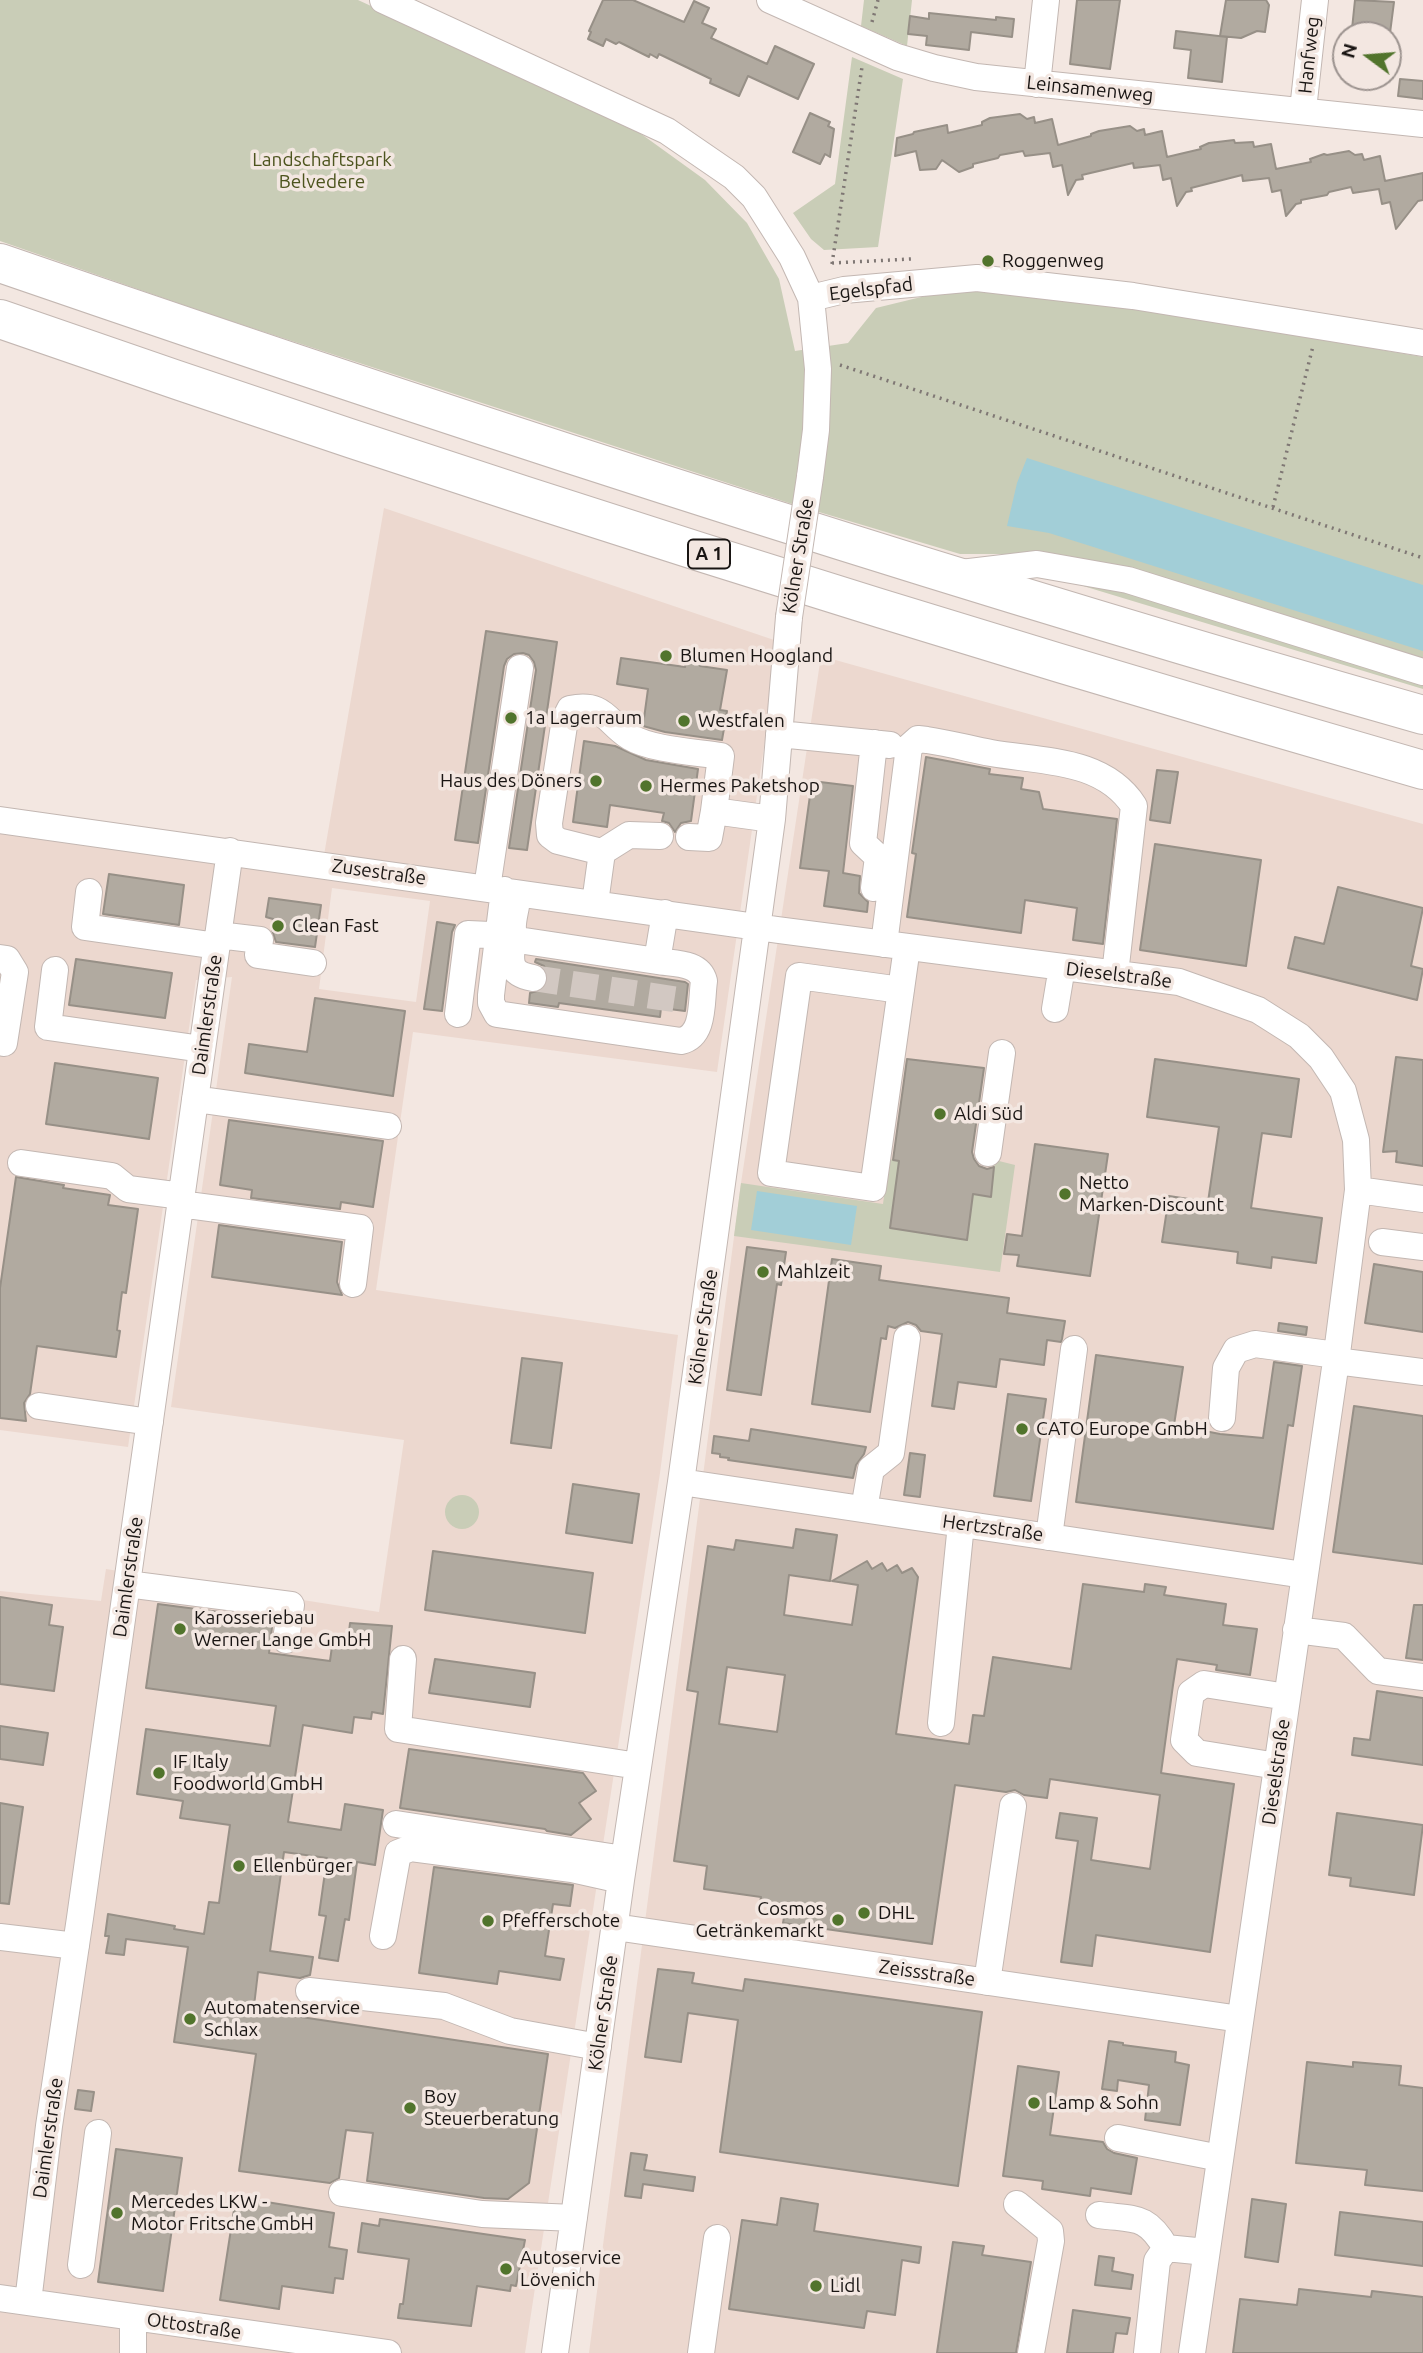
<!DOCTYPE html>
<html>
<head>
<meta charset="utf-8">
<style>
  body { margin:0 }
  #map { position:relative; width:1423px; height:2353px; overflow:hidden; background:#f3e7e1; font-family:Ubuntu,sans-serif }
  canvas { display:block }
  .north { position:absolute; left:1332px; top:21px; width:70px; height:70px; box-sizing:border-box; background:#f3e7e1; border:2px solid #9c938f; border-radius:50%; rotate:286deg; font-size:19px; font-weight:700; line-height:28px; text-align:center; color:#191513 }
  .north::after { content:''; display:block; margin:auto; width:24px; height:32px; background:#51742c; clip-path:polygon(50% 0,100% 100%,50% 72%,0 100%) }
</style>
</head>
<body>
<div id="map">
<canvas width="1423" height="2353"></canvas>
<div class="north">N</div>
</div>
<script>
const ctx = document.querySelector('canvas').getContext('2d');
ctx.lineJoin = 'round';
function fillPath(path, color) {
  ctx.fillStyle = color;
  ctx.fill(path, 'evenodd');
}
function strokePath(path, color, width, dash) {
  ctx.strokeStyle = color;
  ctx.lineWidth = width;
  ctx.lineCap = dash ? 'butt' : 'round';
  ctx.setLineDash(dash || []);
  ctx.stroke(path);
}
function label(font, color, halo, rows, align = 'center') {
  ctx.font = font + ' Ubuntu,sans-serif';
  ctx.lineWidth = 7;
  ctx.setLineDash([]);
  ctx.textBaseline = 'middle';
  ctx.strokeStyle = halo;
  ctx.fillStyle = color;
  for (const [text, x, y, turn = 0] of rows) {
    ctx.save();
    ctx.translate(x, y);
    ctx.rotate((+turn || 0) * Math.PI / 180);
    ctx.textAlign = isNaN(turn) ? turn : align;
    if (halo) ctx.strokeText(text, 0, 0);
    ctx.fillText(text, 0, 0);
    ctx.restore();
  }
}
const built = new Path2D(`
  M384,508L777,641L769,712L717,1072L413,1032L376,1290L678,1335L660,1473L525,2353H0V1591L101,1601L106,1569L379,1612L404,1440L171,1407L232,977L196,980L128,1447L0,1430V829L324,855ZM332,888L430,901L416,1002L319,989Z
  M821,656L1423,824V2353H589L741,1183Z`);
const green = new Path2D(`
  M0,0H358L626,123L705,180L747,223L779,279L795,351L848,343L876,308L950,290L1051,293L1423,357V689L1037,572V554H960L792,504L209,314L0,241Z
  M864,0H912L907,46L861,26Z
  M852,57L903,79L878,247L824,250L811,239L793,213L835,184Z
  M889,1159L899,1161L967,1239L973,1194L991,1196L995,1160L1015,1165L1000,1272L734,1236L741,1183L883,1204Z
  M445 1512a17 17 0 1 1 34 0a17 17 0 1 1-34 0Z`);
const water = new Path2D(`
  M1027,458L1423,585V651L1049,533L1007,526L1017,483Z
  M757,1191L857,1206L851,1245L751,1230Z`);
const building = new Path2D(`
  M603,0H633L684,22L694,1L709,8L702,23L716,29L711,38L767,64L775,46L814,64L798,99L748,76L739,96L710,83L711,79L659,54L657,58L650,54L649,57L619,42L616,44L606,39L603,46L588,39L591,32L589,31Z
  M1077,0H1120L1110,69L1070,64Z
  M1226,0H1266L1269,5L1265,32L1257,31L1241,38L1220,36Z
  M1355,0L1394,2L1390,33L1352,29Z
  M929,13L996,20V17L1014,19L1012,37L971,32L969,50L926,45L927,36L908,34L910,16L929,19Z
  M1176,31L1227,37L1222,82L1188,78L1191,50L1174,48Z
  M1400,79L1423,81V99L1398,96Z
  M810,113L830,122L828,126L834,129L830,157L825,154L820,164L793,152Z
  M1020,114L1027,119L1034,117L1035,123L1052,119L1058,145L1091,136V134L1099,131L1130,126L1137,131L1144,129L1145,135L1162,131L1167,157L1201,149L1200,147L1209,143L1234,140L1235,143L1253,142L1254,147L1271,144L1276,169L1311,162L1310,159L1324,154L1327,155L1349,151L1355,155L1362,154L1364,160L1380,156L1385,181L1423,173V200L1418,201L1396,229L1390,202L1382,204L1379,189L1353,193L1351,187L1329,192L1327,195L1301,200V203L1296,204L1286,216L1281,190L1272,192L1269,178L1243,181L1242,175L1191,188L1192,191L1186,192L1177,206L1171,178L1163,180L1160,165L1134,168L1133,163L1082,175L1083,179L1076,180L1068,195L1062,165L1053,167L1050,153L1025,156L1023,151L1000,155L998,158L973,164V167L959,172L942,160L936,169L920,170L916,151L895,156L897,138L913,134L914,132L947,125L948,133L982,125V122L990,118Z
  M486,631L557,642L527,850L509,848L536,670L534,662L529,655L523,653L514,654L507,659L504,666L478,843L455,840Z
  M621,658L685,667L686,660L701,662L700,666L727,670L720,710L727,711L722,740L665,732L643,726L648,689L617,684Z
  M584,741L615,746L646,760L698,769L691,821L681,823L675,832L669,823L662,821L664,813L610,805L607,827L573,822Z
  M926,757L990,769L989,774L1023,778L1021,789L1039,792L1043,809L1117,819L1103,944L1073,940L1077,908L1025,900L1021,933L907,917L916,854L912,853Z
  M1157,770L1178,772L1170,823L1150,820Z
  M812,781L853,786L843,873L860,876L859,893L868,902L867,912L824,906L829,871L800,868Z
  M1155,844L1261,860L1246,966L1140,950Z
  M109,874L184,885L179,925L103,914Z
  M1338,887L1423,908L1411,966L1423,969L1417,1000L1288,968L1295,937L1324,944Z
  M269,898L321,905L315,947L276,942L272,930L273,919L266,917Z
  M437,922L455,925L452,932L442,1011L424,1009Z
  M76,959L172,973L165,1018L69,1005Z
  M536,959L685,982L688,984L685,1011L661,1008L660,1017L559,1003L558,1007L529,1003L530,993L544,989L548,981V973L544,966L535,962Z
  M315,998L405,1011L393,1096L245,1073L249,1044L307,1052Z
  M1396,1057L1423,1060V1166L1396,1162L1397,1151L1383,1152Z
  M907,1059L984,1068L972,1152L974,1159L979,1166L987,1169L994,1167L991,1197L973,1194L967,1240L890,1228L899,1161L893,1160Z
  M1155,1059L1299,1079L1291,1137L1262,1133L1251,1208L1322,1218L1316,1263L1272,1257L1271,1268L1237,1263L1238,1252L1162,1242L1169,1196L1208,1202L1219,1127L1147,1117Z
  M55,1063L158,1078L149,1139L46,1124Z
  M229,1120L383,1141L373,1207L341,1202L340,1209L251,1198L252,1190L220,1185Z
  M1035,1144L1108,1154L1090,1276L1017,1266L1019,1255L1004,1254L1007,1234L1022,1236Z
  M16,1177L64,1185L63,1188L110,1195L108,1205L138,1209L126,1293L122,1292L117,1330L120,1331L116,1357L37,1346L30,1394L24,1403L26,1421L0,1418V1288Z
  M219,1225L342,1242L337,1282L342,1295L212,1277Z
  M747,1247L786,1252L781,1285L777,1284L761,1395L727,1390Z
  M832,1259L881,1266L879,1280L1009,1298L1007,1313L1065,1321L1062,1339L1061,1342L1047,1340L1044,1365L1000,1359L996,1387L958,1382L954,1409L932,1406L942,1334L921,1331L916,1325L908,1322L895,1328L888,1326L886,1339L881,1338L870,1412L812,1404Z
  M1374,1264L1423,1272V1332L1365,1323Z
  M1279,1323L1307,1327L1306,1335L1278,1331Z
  M1096,1355L1183,1367L1174,1425L1220,1434L1263,1438L1274,1362L1302,1366L1293,1426L1288,1425L1273,1529L1076,1502Z
  M522,1358L562,1363L551,1448L511,1443Z
  M1008,1394L1046,1399L1031,1501L994,1496Z
  M1354,1406L1423,1416V1564L1333,1552Z
  M751,1429L866,1447L864,1454L856,1465L853,1478L728,1460L729,1458L720,1457V1454L712,1453L714,1436L749,1441Z
  M910,1453L925,1455L920,1497L904,1495Z
  M573,1484L639,1494L632,1543L566,1533Z
  M796,1529L837,1535L830,1581L789,1575L784,1615L852,1625L858,1585L832,1581L867,1561L872,1569L882,1563L887,1571L897,1565L902,1573L912,1568L918,1577L896,1734L969,1744L973,1715L984,1716L993,1657L1071,1669L1083,1584L1144,1592L1145,1584L1166,1587L1164,1595L1226,1604L1223,1625L1257,1629L1250,1675L1216,1670L1217,1665L1177,1659L1173,1685L1161,1773L1234,1784L1210,1952L1096,1935L1092,1966L1061,1962L1078,1841L1056,1838L1060,1813L1097,1818L1091,1860L1150,1869L1160,1795L1050,1779L1047,1798L1024,1795L1015,1790L1006,1792L955,1785L932,1944L783,1923L786,1906L760,1903L761,1897L704,1889L707,1866L674,1861L698,1692L687,1690L708,1546L734,1550L736,1540L793,1548ZM727,1667L785,1675L777,1732L719,1724Z
  M433,1551L593,1573L585,1633L425,1610Z
  M0,1597L52,1605L49,1625L63,1627L54,1691L0,1684Z
  M158,1604L273,1619L269,1653L330,1661L333,1639L348,1641L350,1623L392,1626L383,1714L372,1712L371,1719L354,1717L352,1733L303,1725L288,1822L341,1830L345,1804L383,1810L375,1865L357,1862L349,1920L345,1919L338,1961L319,1958L326,1916L319,1915L327,1858L284,1852L270,1951L313,1957L310,1975L300,1978L258,1972L254,2006L262,2007L261,2011L548,2054L529,2183L508,2199L484,2198L367,2181L373,2133L346,2130L339,2178L330,2183L239,2171L256,2054L174,2042L188,1947L126,1939L124,1955L106,1953L109,1936H105L108,1914L175,1926L174,1929L204,1934L209,1902L219,1903L230,1825L180,1818L183,1801L137,1794L146,1729L270,1746L276,1706L146,1688Z
  M1414,1605H1423V1660L1406,1658Z
  M435,1659L535,1673L530,1707L429,1693Z
  M1377,1691L1423,1698V1765L1352,1755L1354,1738L1370,1740Z
  M0,1726L48,1733L43,1765L0,1759Z
  M409,1749L583,1773L596,1791L579,1803L591,1819L571,1835L547,1831L545,1829L400,1808Z
  M0,1803L23,1807L9,1904L0,1903Z
  M1337,1813L1423,1825L1414,1895L1350,1886L1351,1878L1329,1875Z
  M434,1867L573,1885L570,1906L553,1904L545,1956L564,1959L560,1980L499,1971L497,1984L419,1973Z
  M658,1969L694,1973L692,1983L743,1991L745,1979L982,2012L958,2186L720,2152L738,2020L688,2013L681,2062L645,2057Z
  M1109,2041L1123,2043V2045L1176,2052L1175,2062L1189,2065L1180,2125L1145,2120L1149,2085L1118,2080L1117,2091L1102,2089Z
  M1307,2062L1353,2067V2062L1401,2066L1399,2085L1423,2088V2191L1365,2185L1367,2170L1296,2163Z
  M1018,2066L1059,2072L1050,2135L1103,2142L1107,2149L1114,2153L1137,2158L1131,2194L1091,2188L1090,2196L1042,2189L1043,2181L1003,2176Z
  M78,2090L94,2092L91,2111L75,2109Z
  M116,2149L182,2158L163,2291L98,2282Z
  M631,2153L647,2155L644,2170L695,2177L693,2191L643,2184L641,2198L625,2196Z
  M236,2197L334,2213L329,2247L347,2250L343,2279L335,2278L333,2293L282,2286L279,2309L220,2300Z
  M781,2198L818,2204L814,2231L921,2247L919,2263L902,2260L895,2315L867,2311L864,2328L729,2309L742,2220L777,2225Z
  M1252,2199L1286,2204L1278,2262L1245,2257Z
  M1340,2212L1423,2222V2266L1335,2255Z
  M380,2219L525,2240L516,2286L511,2285L510,2291L477,2286L471,2326L398,2318L400,2304H403L409,2259L358,2252L362,2223L379,2226Z
  M953,2242L984,2246L982,2255L1031,2262L1016,2353H937Z
  M1099,2256L1114,2258L1112,2271L1133,2275L1131,2289L1095,2285Z
  M1299,2289L1371,2297L1372,2291L1423,2297V2353H1233L1240,2299L1297,2305Z
  M1073,2310L1130,2318L1127,2334L1116,2333L1113,2353H1067Z`);
const minorTunnel = new Path2D(`
  M533,978L686,1001`);
const path = new Path2D(`
  M872,22L878,0
  M832,263L911,259
  M832,264L862,67
  M840,365L1423,558
  M1273,507L1313,346`);
const minor = new Path2D(`
  M383,0L667,131L734,177L754,197L792,257L811,298L818,369L816,430L810,477
  M770,0L897,57L934,68L976,77L1423,124
  M1037,84L1046,0
  M1303,110L1315,0
  M811,298L844,290L977,278L1133,296L1423,343
  M961,573L1037,564L1128,580L1423,672
  M779,734L890,745
  M0,820L778,930L1179,982L1258,1010L1299,1036L1321,1058L1343,1091L1356,1140L1358,1190L1336,1361L1192,2353
  M689,837L709,838L714,811
  M602,852L629,835L660,836
  M487,888L520,668
  M874,888L878,857L863,843L874,743
  M504,890L491,995V1003L497,1014L681,1041C705,1036 701,1001 704,981C699,962 674,964 657,961L665,913
  M89,892L85,927L217,946
  M595,903L602,852L558,841L550,835L549,823L565,719L570,709C605,702 606,722 630,737C652,750 695,752 721,756L714,811L772,819
  M516,906C514,918 509,932 518,940L657,961
  M218,935L260,940L258,955L313,963
  M884,944L909,747L918,739L927,740C948,743 970,749 991,753C1041,762 1103,758 1134,806L1115,974
  M0,958L7,959L15,972L4,1043L0,1042
  M55,970L48,1027L202,1049
  M901,990L799,976L771,1173L873,1188L907,947
  M1055,1009L1062,967
  M458,1014L468,934L513,936C511,958 505,973 533,978
  M195,1099L388,1126
  M988,1153L1002,1053
  M21,1163L112,1176L128,1189L182,1196
  M1358,1190L1423,1199
  M180,1204L360,1228L353,1284
  M1382,1242L1423,1247
  M1336,1361L1423,1372
  M39,1406L150,1422
  M1222,1418L1226,1368L1236,1350L1255,1344L1336,1355
  M681,1482L1304,1575
  M864,1509L871,1469L891,1453L907,1338
  M1049,1537L1074,1349
  M127,1584L291,1605L286,1640
  M1296,1630L1344,1636L1378,1671L1423,1677
  M403,1659L398,1729L638,1766
  M941,1723L961,1524
  M1277,1766L1197,1753L1184,1740L1191,1693L1204,1684L1287,1697
  M396,1824L624,1859
  M615,1927L1240,2019
  M383,1936L398,1853L411,1848L572,1869L621,1880
  M0,1937L76,1946
  M987,1982L1013,1806
  M309,1991L444,2006L510,2031L598,2047
  M1118,2138L1220,2158
  M342,2193L482,2214L574,2218
  M1017,2204L1050,2231L1051,2241L1031,2353
  M1099,2215C1135,2220 1146,2214 1166,2248
  M81,2265L98,2133
  M0,2298L388,2353
  M28,2302L49,2126L80,1918L230,851
  M133,2353V2317
  M555,2353L621,1880L681,1482L772,819L789,617
  M701,2353L717,2238
  M1147,2353L1157,2261L1166,2248L1206,2252`);
const highway = new Path2D(`
  M0,263C470,425 944,579 1423,715
  M0,319C470,483 945,633 1423,770`);
const minorBridge = new Path2D(`
  M789,617L810,477`);
const markers = [
  [988,261,7,"#51742c"],
  [666,656,7,"#51742c"],
  [511,718,7,"#51742c"],
  [684,721,7,"#51742c"],
  [596,781,7,"#51742c"],
  [646,786,7,"#51742c"],
  [278,926,7,"#51742c"],
  [940,1114,7,"#51742c"],
  [1065,1194,7,"#51742c"],
  [763,1272,7,"#51742c"],
  [1022,1429,7,"#51742c"],
  [180,1629,7,"#51742c"],
  [159,1773,7,"#51742c"],
  [239,1866,7,"#51742c"],
  [864,1913,7,"#51742c"],
  [838,1920,7,"#51742c"],
  [488,1921,7,"#51742c"],
  [190,2019,7,"#51742c"],
  [1034,2103,7,"#51742c"],
  [410,2108,7,"#51742c"],
  [117,2213,7,"#51742c"],
  [506,2269,7,"#51742c"],
  [816,2286,7,"#51742c"]
];
const shields = [
  [709,554,42]
];
const shieldNames = [
  ["A 1",709,554]
];
const streetNames = [
  ["Hanfweg",1309,55,-84],
  ["Leinsamenweg",1090,89,6],
  ["Egelspfad",871,289,-7],
  ["Kölner Straße",798,556,-81],
  ["Zusestraße",379,872,8],
  ["Dieselstraße",1119,975,7],
  ["Daimlerstraße",207,1015,-82],
  ["Kölner Straße",703,1327,-82],
  ["Hertzstraße",993,1528,8],
  ["Daimlerstraße",128,1577,-82],
  ["Dieselstraße",1276,1772,-82],
  ["Zeissstraße",927,1973,8],
  ["Kölner Straße",603,2013,-82],
  ["Daimlerstraße",48,2138,-82],
  ["Ottostraße",194,2326,8]
];
const parkNames = [
  ["Landschaftspark",322,160],
  ["Belvedere",322,182]
];
const poiNames = [
  ["Roggenweg",1002,261],
  ["Blumen Hoogland",680,656],
  ["1a Lagerraum",525,718],
  ["Westfalen",698,721],
  ["Haus des Döners",582,781,"right"],
  ["Hermes Paketshop",660,786],
  ["Clean Fast",292,926],
  ["Aldi Süd",954,1114],
  ["Netto",1079,1183],
  ["Marken-Discount",1079,1205],
  ["Mahlzeit",777,1272],
  ["CATO Europe GmbH",1036,1429],
  ["Karosseriebau",194,1618],
  ["Werner Lange GmbH",194,1640],
  ["IF Italy",173,1762],
  ["Foodworld GmbH",173,1784],
  ["Ellenbürger",253,1866],
  ["Cosmos",824,1909,"right"],
  ["Getränkemarkt",824,1931,"right"],
  ["DHL",878,1913],
  ["Pfefferschote",502,1921],
  ["Automatenservice",204,2008],
  ["Schlax",204,2030],
  ["Boy",424,2097],
  ["Steuerberatung",424,2119],
  ["Lamp & Sohn",1048,2103],
  ["Mercedes LKW -",131,2202],
  ["Motor Fritsche GmbH",131,2224],
  ["Autoservice",520,2258],
  ["Lövenich",520,2280],
  ["Lidl",830,2286]
];
fillPath(built, '#ecd8cf');
fillPath(green, '#c9cdb7');
fillPath(water, '#a2ced7');
fillPath(building, '#b1aaa0');
strokePath(building, '#979087', 2);
strokePath(minorTunnel, '#d2c8c2', 26, [26, 13]);
strokePath(minor, '#c3b7b2', 28);
strokePath(highway, '#c3b7b2', 40);
strokePath(path, '#7f7774', 3.5, [2, 5]);
strokePath(minor, '#fff', 26);
strokePath(highway, '#fff', 38);
strokePath(minorBridge, '#c3b7b2', 28, []);
strokePath(minorBridge, '#fff', 26);
for (const [x, y, r, color] of markers) {
  const dot = new Path2D();
  dot.arc(x, y, r, 0, 2 * Math.PI);
  ctx.fillStyle = color;
  ctx.fill(dot);
  strokePath(dot, '#f3e7e1', 2.5);
}
for (const [x, y, w] of shields) {
  const box = new Path2D();
  box.roundRect(x - w / 2, y - 14.5, w, 29, 5);
  ctx.fillStyle = '#f3e7e1';
  ctx.fill(box);
  strokePath(box, '#191513', 2);
}
label('bold 18px', '#191513', null, shieldNames);
label('19px', '#191513', '#f3e7e1', streetNames);
label('19px', '#4d541e', '#f3e7e1', parkNames);
label('19px', '#191513', '#f3e7e1', poiNames, 'left');
</script>
</body>
</html>
